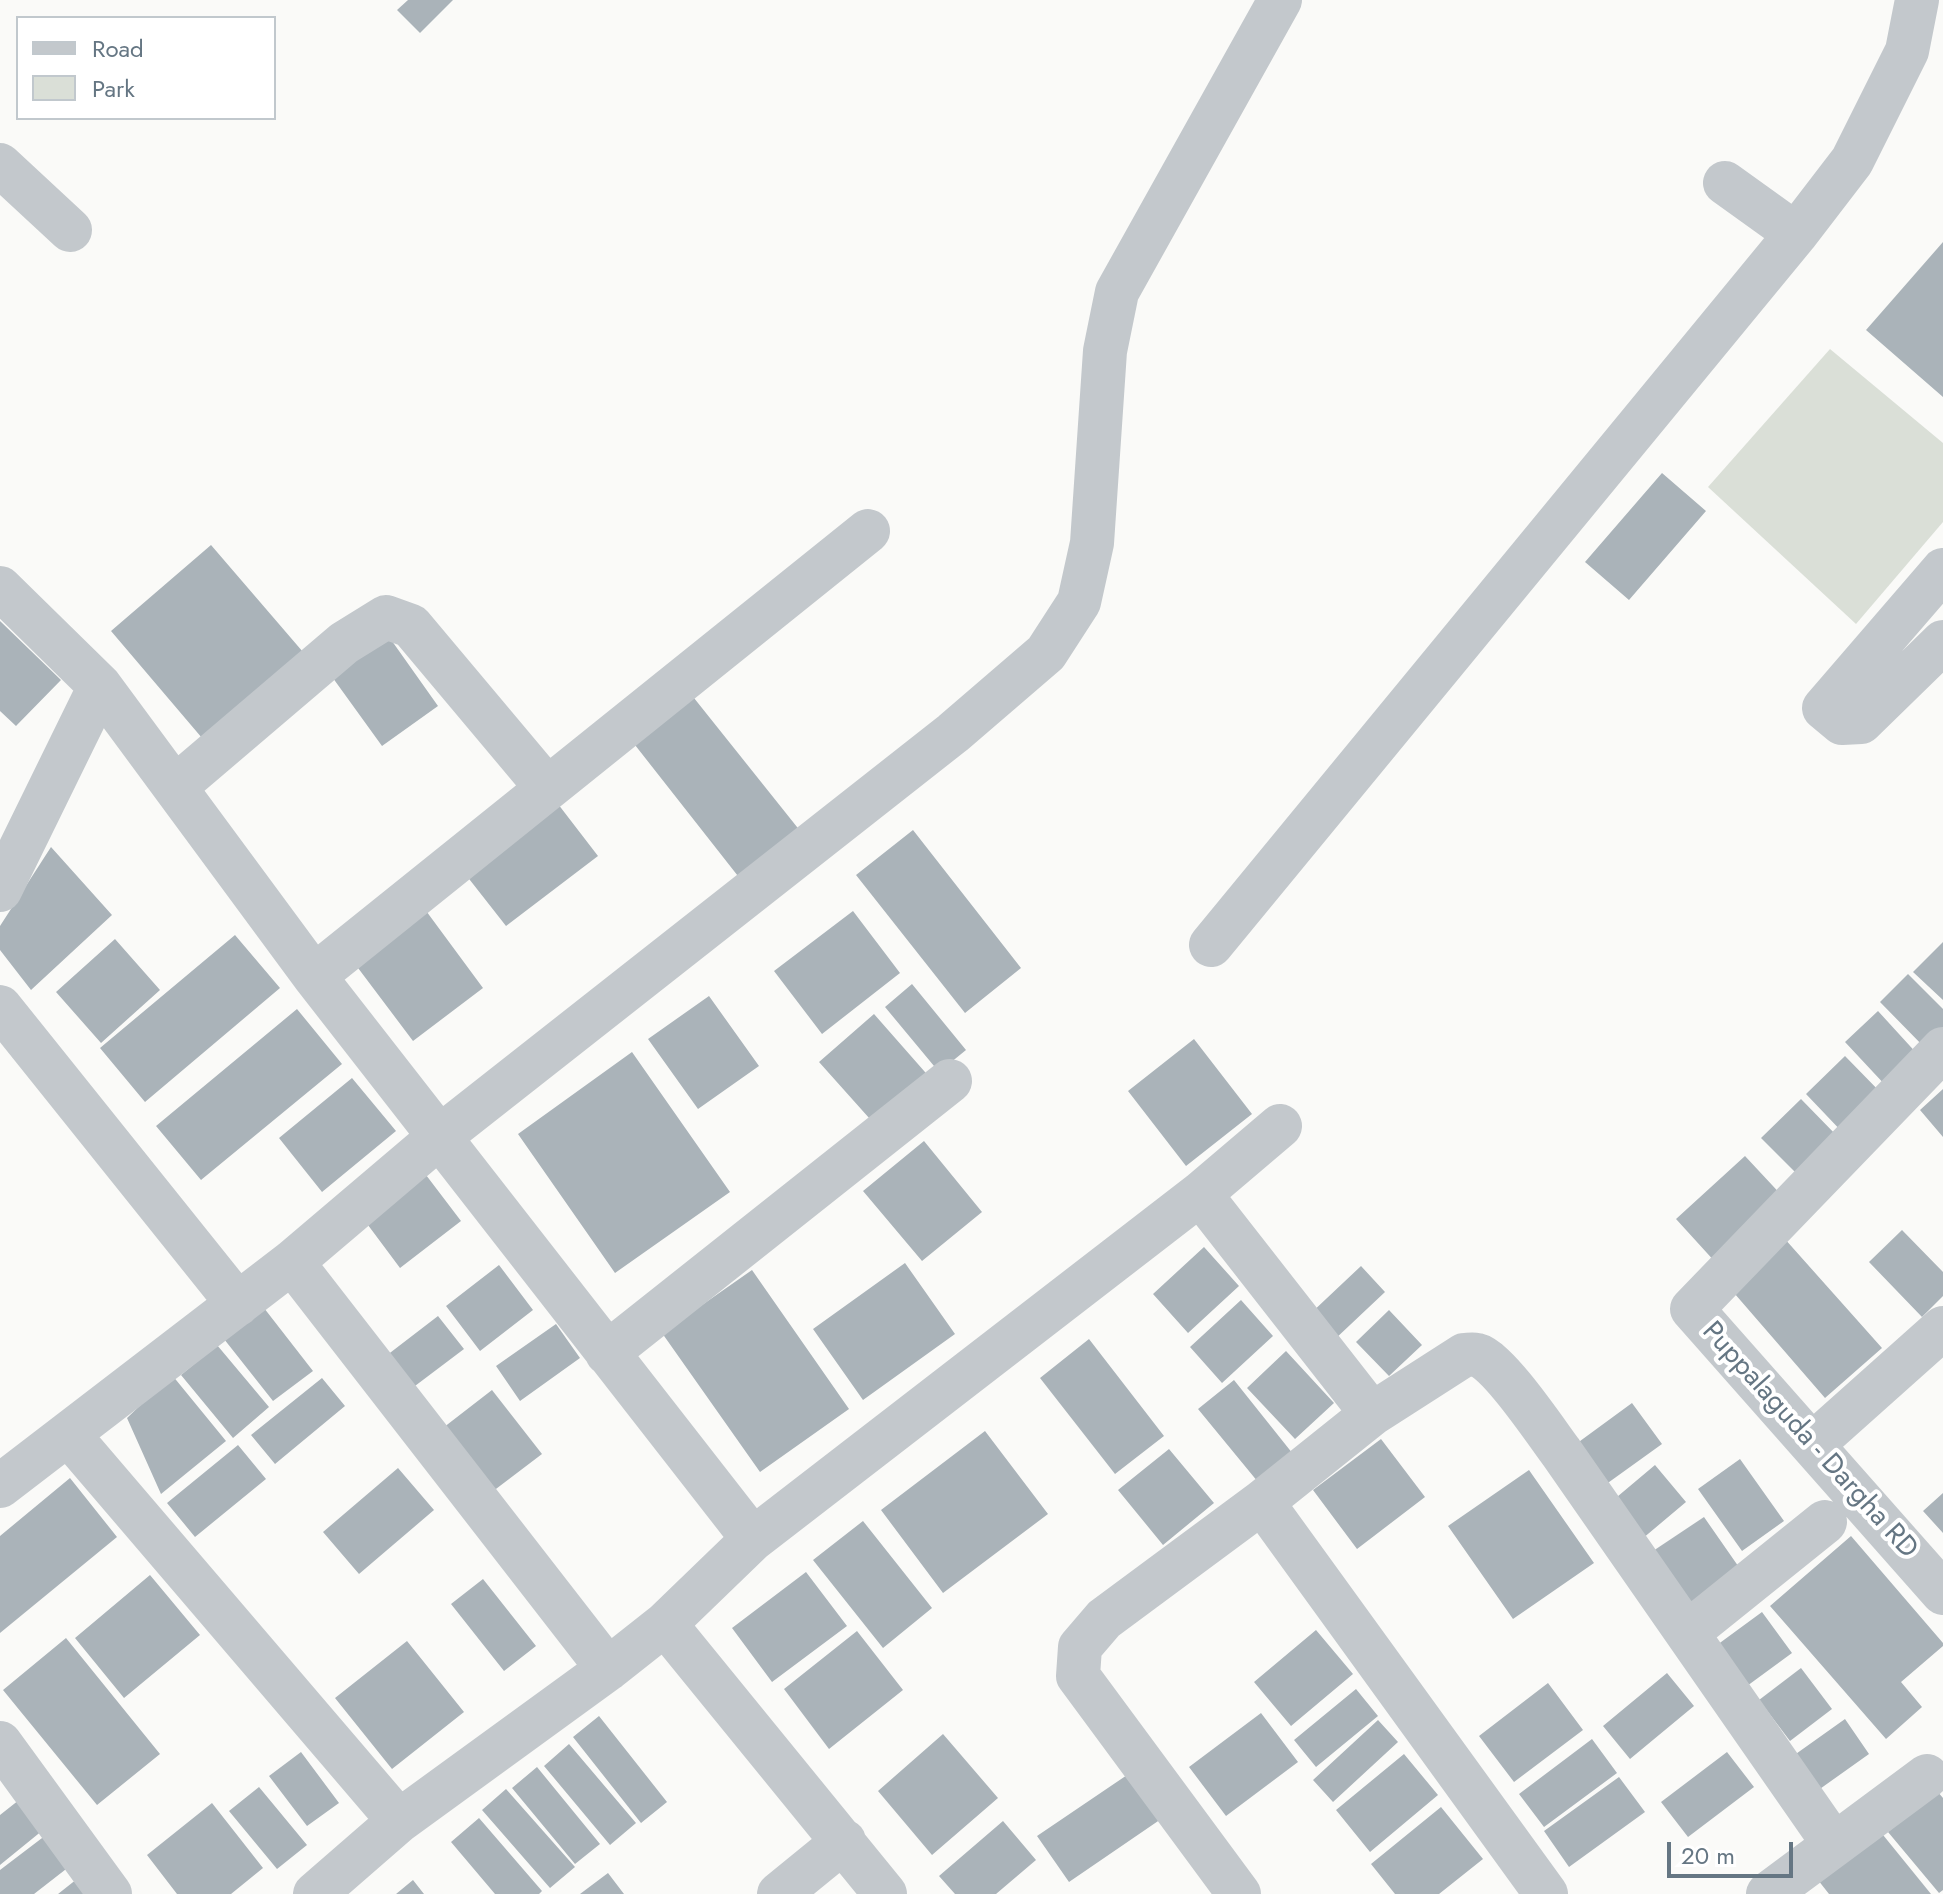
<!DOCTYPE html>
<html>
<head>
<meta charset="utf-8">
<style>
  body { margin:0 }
  #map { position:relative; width:1943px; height:1894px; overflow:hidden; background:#fafaf8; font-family:Jost,sans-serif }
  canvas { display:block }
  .legend { position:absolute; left:16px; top:16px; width:260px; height:104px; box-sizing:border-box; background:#fff; border:2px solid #c1c8cd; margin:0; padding:10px 14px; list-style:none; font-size:24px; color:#657683 }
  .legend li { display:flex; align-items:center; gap:16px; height:40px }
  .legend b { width:40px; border:2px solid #c1c8cd }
  .scale { position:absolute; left:1667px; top:1842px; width:126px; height:36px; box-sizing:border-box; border:4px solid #657683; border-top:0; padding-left:10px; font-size:24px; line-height:28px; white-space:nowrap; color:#657683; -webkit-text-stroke:6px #fff; paint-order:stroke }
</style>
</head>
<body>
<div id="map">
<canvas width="1943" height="1894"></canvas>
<ul class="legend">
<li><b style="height:10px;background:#c3c8cc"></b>Road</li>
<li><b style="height:22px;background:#dadfd7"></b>Park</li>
</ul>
<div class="scale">20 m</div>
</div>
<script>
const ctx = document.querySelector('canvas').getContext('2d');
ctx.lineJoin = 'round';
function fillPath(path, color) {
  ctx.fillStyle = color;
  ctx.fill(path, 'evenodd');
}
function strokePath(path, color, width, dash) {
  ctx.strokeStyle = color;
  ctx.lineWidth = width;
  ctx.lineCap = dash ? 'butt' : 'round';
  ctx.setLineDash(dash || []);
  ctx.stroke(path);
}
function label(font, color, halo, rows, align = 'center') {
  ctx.font = font + ' Jost,sans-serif';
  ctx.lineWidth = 8;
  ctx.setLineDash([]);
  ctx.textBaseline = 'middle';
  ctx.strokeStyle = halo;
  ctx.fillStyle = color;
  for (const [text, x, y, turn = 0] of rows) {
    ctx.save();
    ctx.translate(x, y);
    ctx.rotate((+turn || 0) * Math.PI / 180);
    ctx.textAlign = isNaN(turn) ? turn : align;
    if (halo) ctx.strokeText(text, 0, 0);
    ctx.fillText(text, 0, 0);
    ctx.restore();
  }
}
const green = new Path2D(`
  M1830,349L1943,443V522L1856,624L1708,487Z`);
const building = new Path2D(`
  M408,0H453L420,33L397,10Z
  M1943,242V397L1866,330Z
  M1662,473L1706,511L1629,600L1585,562Z
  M211,545L303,652L202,738L111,631Z
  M0,621L61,680L16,726L0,711Z
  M387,634L438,706L382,746L330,674Z
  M694,698L805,837L745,885L635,745Z
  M558,804L598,856L506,926L466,875Z
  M913,830L1021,968L965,1013L856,875Z
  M51,847L112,915L31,990L0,950V926Z
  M421,904L483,988L413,1041L349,956Z
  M853,911L900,973L822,1034L774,971Z
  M235,935L280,988L145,1102L100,1048Z
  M115,939L160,990L101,1043L56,992Z
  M1943,942V1000L1913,972Z
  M1908,974L1943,1009V1037L1928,1051L1880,1002Z
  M912,984L966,1050L939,1072L885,1007Z
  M709,996L759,1066L698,1109L648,1039Z
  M297,1009L342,1064L201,1180L156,1126Z
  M1878,1011L1920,1057L1887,1087L1845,1042Z
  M874,1014L932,1080L878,1128L819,1062Z
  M1194,1039L1252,1114L1186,1166L1128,1091Z
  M632,1052L730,1192L615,1273L518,1134Z
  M1845,1056L1886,1098L1846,1136L1806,1094Z
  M352,1078L396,1131L322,1192L279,1138Z
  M1943,1089V1137L1920,1110Z
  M1801,1099L1840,1139L1801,1178L1761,1138Z
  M924,1141L982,1212L922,1261L863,1191Z
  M1745,1156L1786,1200L1717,1264L1676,1219Z
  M423,1171L461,1221L400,1268L362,1217Z
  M1902,1230L1943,1272V1296L1922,1317L1869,1262Z
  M1784,1238L1882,1348L1825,1398L1728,1286Z
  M1204,1247L1239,1286L1188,1333L1153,1294Z
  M905,1263L955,1334L863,1400L813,1329Z
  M499,1265L533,1310L480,1351L446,1306Z
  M1361,1266L1385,1292L1333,1341L1309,1315Z
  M752,1270L849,1409L760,1472L662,1333Z
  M1241,1300L1273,1336L1222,1383L1190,1347Z
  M264,1308L313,1371L273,1401L224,1339Z
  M1389,1310L1422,1345L1389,1376L1356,1342Z
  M438,1316L464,1349L407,1392L382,1359Z
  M556,1324L580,1358L520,1401L496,1366Z
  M1089,1339L1164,1436L1115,1474L1040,1378Z
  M217,1345L269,1407L233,1438L181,1375Z
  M1286,1351L1334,1403L1295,1439L1247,1388Z
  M172,1375L226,1441L161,1494L127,1418Z
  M322,1378L345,1406L275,1464L251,1435Z
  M1234,1380L1293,1454L1258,1482L1198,1409Z
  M492,1390L542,1454L488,1495L439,1431Z
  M1632,1403L1662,1444L1605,1485L1576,1444Z
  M985,1431L1048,1514L943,1593L881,1510Z
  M1381,1439L1425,1497L1357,1549L1313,1490Z
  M238,1445L266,1479L195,1537L167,1503Z
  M1169,1449L1214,1503L1163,1545L1118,1490Z
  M1740,1459L1784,1521L1742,1551L1698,1489Z
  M1655,1465L1686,1502L1642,1539L1611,1502Z
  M398,1468L434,1510L359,1574L323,1532Z
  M1529,1470L1594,1563L1513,1619L1448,1526Z
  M70,1478L117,1537L0,1633V1536Z
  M1943,1493V1533L1923,1511Z
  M1704,1517L1743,1573L1692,1609L1653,1551Z
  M863,1521L932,1608L883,1648L813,1560Z
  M1851,1536L1943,1643V1646L1901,1682L1922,1707L1886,1739L1770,1606Z
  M806,1572L847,1626L772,1682L732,1628Z
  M150,1575L200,1635L124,1698L75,1638Z
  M483,1579L536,1646L504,1671L451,1604Z
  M1762,1612L1792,1653L1747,1686L1717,1645Z
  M1316,1630L1353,1674L1291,1726L1254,1682Z
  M857,1631L903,1690L829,1749L784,1689Z
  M66,1638L160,1754L97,1805L3,1690Z
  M407,1641L464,1712L392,1769L335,1698Z
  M1801,1668L1832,1709L1790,1741L1759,1700Z
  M1667,1673L1694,1706L1630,1759L1603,1726Z
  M1548,1683L1583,1730L1514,1782L1479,1736Z
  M1356,1689L1378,1716L1316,1767L1294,1740Z
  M1261,1713L1298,1762L1226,1816L1189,1767Z
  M599,1716L667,1802L641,1823L573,1737Z
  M1845,1719L1869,1754L1817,1791L1793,1756Z
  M1378,1720L1398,1742L1333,1802L1313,1780Z
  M943,1734L998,1798L932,1855L878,1791Z
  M1592,1739L1617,1773L1544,1827L1519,1794Z
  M569,1744L636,1823L610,1845L544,1766Z
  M301,1752L339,1803L307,1826L269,1776Z
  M1727,1752L1754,1787L1688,1837L1661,1802Z
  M1404,1754L1438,1795L1370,1852L1336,1810Z
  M537,1767L600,1844L575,1864L512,1788Z
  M1133,1771L1164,1817L1069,1882L1037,1836Z
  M1619,1777L1645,1812L1569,1867L1544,1831Z
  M259,1787L307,1845L277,1869L229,1811Z
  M506,1789L575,1867L550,1888L482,1810Z
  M1937,1791L1943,1798V1890L1939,1893L1888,1832Z
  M19,1800L43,1830L0,1865V1815Z
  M212,1803L263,1868L231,1894H177L147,1855Z
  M1441,1807L1483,1859L1439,1894H1395L1371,1864Z
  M479,1818L542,1891L539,1894H495L451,1842Z
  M1003,1821L1036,1860L996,1894H955L939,1876Z
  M1879,1830L1931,1894H1829L1818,1880Z
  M46,1835L70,1866L34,1894H0V1870Z
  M608,1873L624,1894H580Z
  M82,1875L98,1894H58Z
  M413,1880L424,1894H396Z`);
const minor = new Path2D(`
  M0,165L70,230
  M1725,183L1796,234
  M1943,570L1824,708L1842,723L1861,722L1943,642
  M0,588L100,686L314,976L753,1539
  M175,787L344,643L386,617L411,626L547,788
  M0,890L100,686
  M1211,945L1796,234L1852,161L1907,51L1917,0
  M314,976L868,531
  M0,1007L238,1304
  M1943,1049L1692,1309L1943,1593
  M1200,1194L1372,1414
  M292,1262L608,1669
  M607,1353L950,1081
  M68,1434L399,1821
  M1813,1444L1943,1328
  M0,1486L292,1262L438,1138L953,733L1046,653L1079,602L1092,543L1105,351L1117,292L1280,0
  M1262,1502L1546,1894
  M665,1624L885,1894
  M1687,1633L1825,1522
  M0,1743L110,1894
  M315,1894L399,1821L608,1669L665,1624L753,1539L1200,1194L1280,1126
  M779,1894L844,1841
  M1239,1894L1078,1676L1080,1647L1104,1619L1262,1502L1372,1414L1464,1355C1468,1355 1472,1354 1477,1355C1498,1360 1546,1432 1561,1452L1833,1843
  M1768,1894L1927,1776`);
const streetNames = [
  ["Puppalaguda - Dargha RD",1809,1441,48]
];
fillPath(green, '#dadfd7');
fillPath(building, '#aab3b9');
strokePath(minor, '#c3c8cc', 44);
label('28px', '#657683', '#fff', streetNames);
</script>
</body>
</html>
